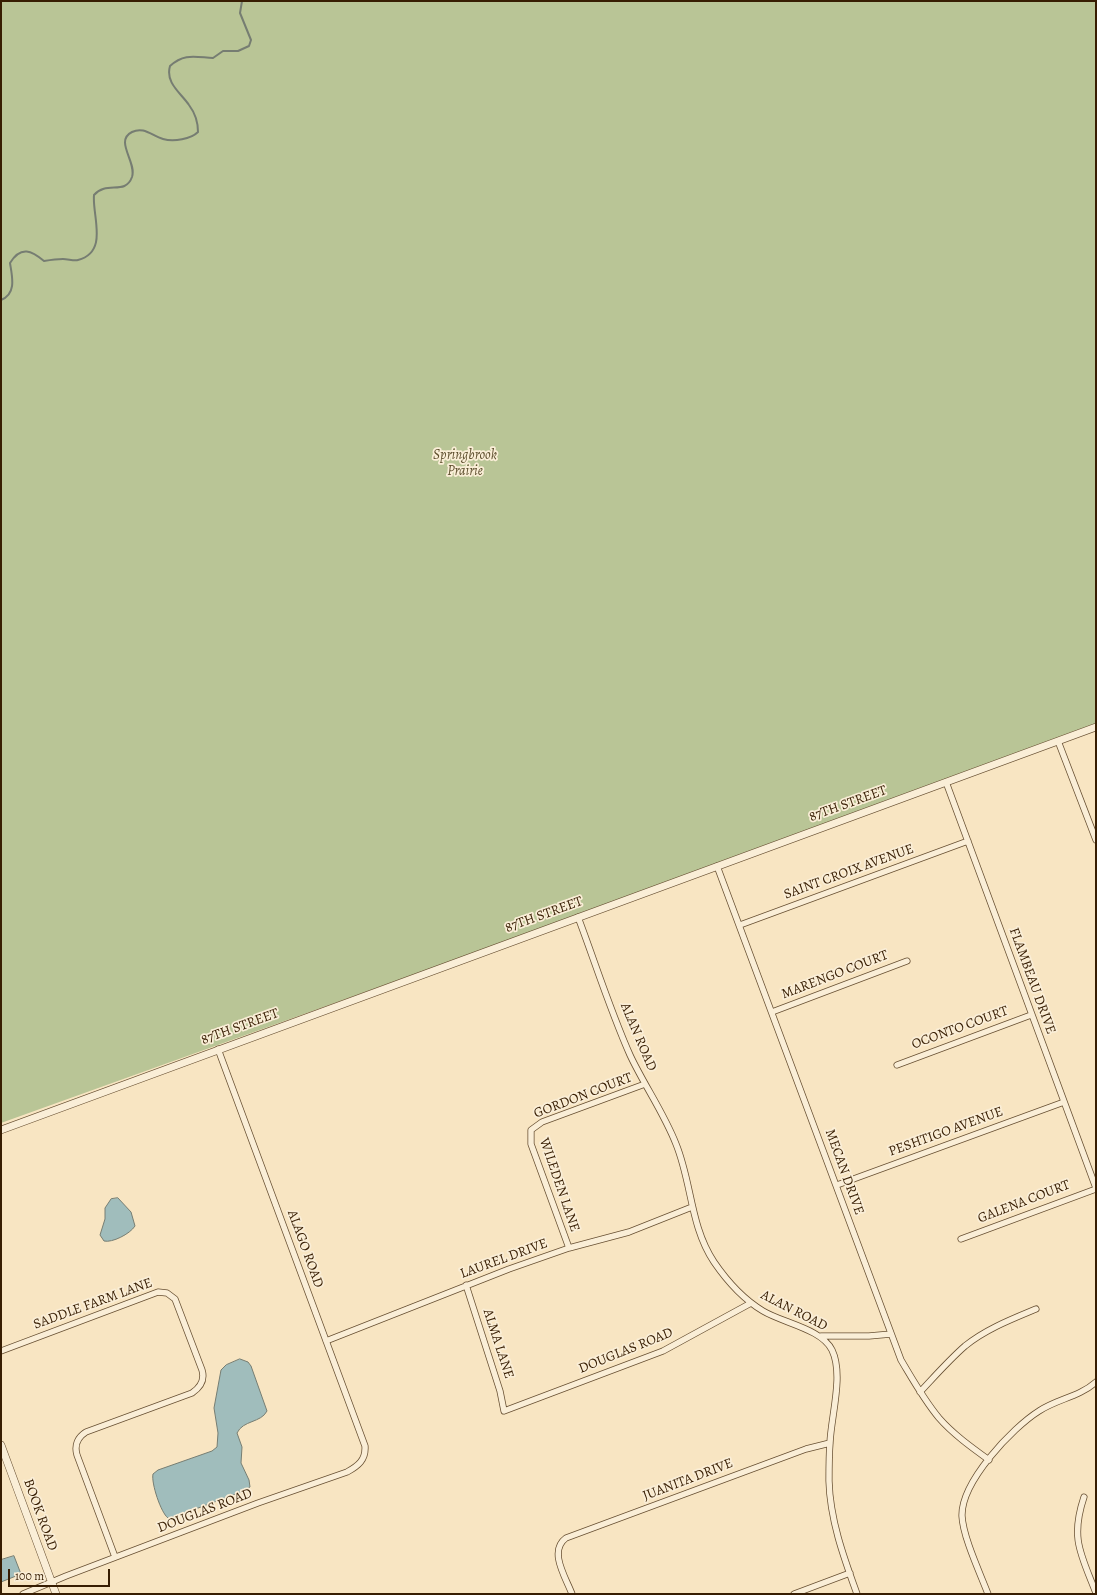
<!DOCTYPE html>
<html>
<head>
<meta charset="utf-8">
<style>
  body { margin:0 }
  #map { position:relative; width:1097px; height:1595px; overflow:hidden; background:#f8e5c2; font-family:Alegreya,serif }
  canvas { display:block }
  .frame { position:absolute; inset:0; border:2px solid #371d02; pointer-events:none }
  .scale { position:absolute; left:8px; top:1569px; width:102px; height:18px; box-sizing:border-box; border:2px solid #371d02; border-top:0; padding-left:5px; font-size:12px; line-height:14px; white-space:nowrap; color:#371d02; -webkit-text-stroke:3px #faeed7; paint-order:stroke }
</style>
</head>
<body>
<div id="map">
<canvas width="1097" height="1595"></canvas>
<div class="frame"></div>
<div class="scale">100 m</div>
</div>
<script>
const ctx = document.querySelector('canvas').getContext('2d');
ctx.lineJoin = 'round';
function fillPath(path, color) {
  ctx.fillStyle = color;
  ctx.fill(path, 'evenodd');
}
function strokePath(path, color, width, dash) {
  ctx.strokeStyle = color;
  ctx.lineWidth = width;
  ctx.lineCap = dash ? 'butt' : 'round';
  ctx.setLineDash(dash || []);
  ctx.stroke(path);
}
function label(font, color, halo, rows, align = 'center') {
  ctx.font = font + ' Alegreya,serif';
  ctx.lineWidth = 3.5;
  ctx.setLineDash([]);
  ctx.textBaseline = 'middle';
  ctx.strokeStyle = halo;
  ctx.fillStyle = color;
  for (const [text, x, y, turn = 0] of rows) {
    ctx.save();
    ctx.translate(x, y);
    ctx.rotate((+turn || 0) * Math.PI / 180);
    ctx.textAlign = isNaN(turn) ? turn : align;
    if (halo) ctx.strokeText(text, 0, 0);
    ctx.fillText(text, 0, 0);
    ctx.restore();
  }
}
const green = new Path2D(`
  M1,1H1096V724L671,882L1,1123Z`);
const water = new Path2D(`
  M118,1198L131,1212L135,1226C130,1234 112,1243 104,1241L100,1235L105,1219V1208L111,1199Z
  M240,1359L248,1362L251,1366L267,1411C261,1423 243,1420 237,1433L242,1447L241,1463L249,1480L250,1487L244,1491L174,1517L168,1518C161,1513 151,1483 153,1474L158,1470L212,1451L217,1447L218,1433L214,1408L221,1370L226,1365Z
  M14,1556L21,1574L1,1582V1560Z`);
const stream = new Path2D(`
  M1,300C17,294 12,276 10,263C21,245 32,251 44,261C50,260 57,259 63,259C68,259 74,261 78,260C109,252 92,216 94,195C107,180 125,196 132,177C137,162 114,141 132,132C144,126 152,136 163,139C174,142 191,139 198,132C198,122 195,113 189,105C181,93 165,83 170,66C184,53 195,57 213,58L223,51H238L249,46L251,40L240,13L242,1`);
const minor = new Path2D(`
  M1058,741L1096,840
  M946,782L1096,1188
  M717,866L901,1360C913,1380 924,1400 939,1418C953,1434 971,1447 989,1460
  M578,917C595,962 610,1010 630,1055C644,1085 664,1113 676,1144C692,1183 690,1226 714,1262C727,1281 743,1299 763,1311C783,1323 822,1329 832,1350C844,1375 831,1416 830,1443C829,1455 829,1469 829,1481C830,1520 844,1558 857,1594
  M740,925L968,841
  M772,1012L907,961
  M897,1065L1031,1015
  M837,1185L1064,1102
  M961,1239L1096,1189
  M569,1248L531,1144V1130L542,1122L645,1084
  M466,1285L500,1391L504,1411L663,1351L751,1303
  M821,1336H869L891,1334
  M326,1341L509,1269L569,1248L629,1232L692,1207
  M1,1351L158,1292L167,1293L175,1299L202,1370C205,1380 201,1387 192,1393L86,1432C78,1437 74,1445 77,1455L115,1557
  M920,1392C935,1376 949,1360 965,1346C986,1329 1012,1319 1036,1309
  M1084,1497C1070,1539 1081,1554 1096,1593
  M23,1594L66,1576L258,1503L347,1472C358,1466 366,1460 365,1446L218,1049
  M572,1594C566,1578 548,1551 566,1538L806,1449L830,1443
  M794,1594L850,1573
  M988,1594C980,1573 963,1537 962,1516C961,1482 1012,1428 1039,1411C1057,1399 1079,1397 1096,1382`);
const tertiary = new Path2D(`
  M1,1130L1096,727
  M1,1445L56,1594`);
const parkNames = [
  ["Springbrook",465,456],
  ["Prairie",465,472]
];
const streetNames = [
  ["87TH STREET",848,804,-20],
  ["SAINT CROIX AVENUE",849,872,-20],
  ["87TH STREET",544,915,-20],
  ["MARENGO COURT",835,975,-21],
  ["FLAMBEAU DRIVE",1032,981,70],
  ["87TH STREET",240,1027,-20],
  ["OCONTO COURT",960,1028,-20],
  ["ALAN ROAD",638,1037,67],
  ["GORDON COURT",583,1096,-21],
  ["PESHTIGO AVENUE",946,1132,-20],
  ["MECAN DRIVE",844,1172,70],
  ["WILEDEN LANE",559,1185,71],
  ["GALENA COURT",1024,1202,-21],
  ["ALAGO ROAD",305,1249,70],
  ["LAUREL DRIVE",504,1259,-20],
  ["SADDLE FARM LANE",93,1304,-20],
  ["ALAN ROAD",794,1311,27],
  ["ALMA LANE",498,1344,72],
  ["DOUGLAS ROAD",626,1351,-22],
  ["JUANITA DRIVE",688,1480,-21],
  ["DOUGLAS ROAD",205,1511,-21],
  ["BOOK ROAD",40,1515,70]
];
fillPath(green, '#b9c596');
fillPath(water, '#a0bdbc');
strokePath(water, '#767d72', 1);
strokePath(stream, '#767d72', 2);
strokePath(minor, '#674f32', 7);
strokePath(tertiary, '#674f32', 8);
strokePath(minor, '#faeed7', 5.5);
strokePath(tertiary, '#faeed7', 7);
label('italic 14px', '#5e4f2e', '#faeed7', parkNames);
label('14px', '#371d02', '#faeed7', streetNames);
</script>
</body>
</html>
